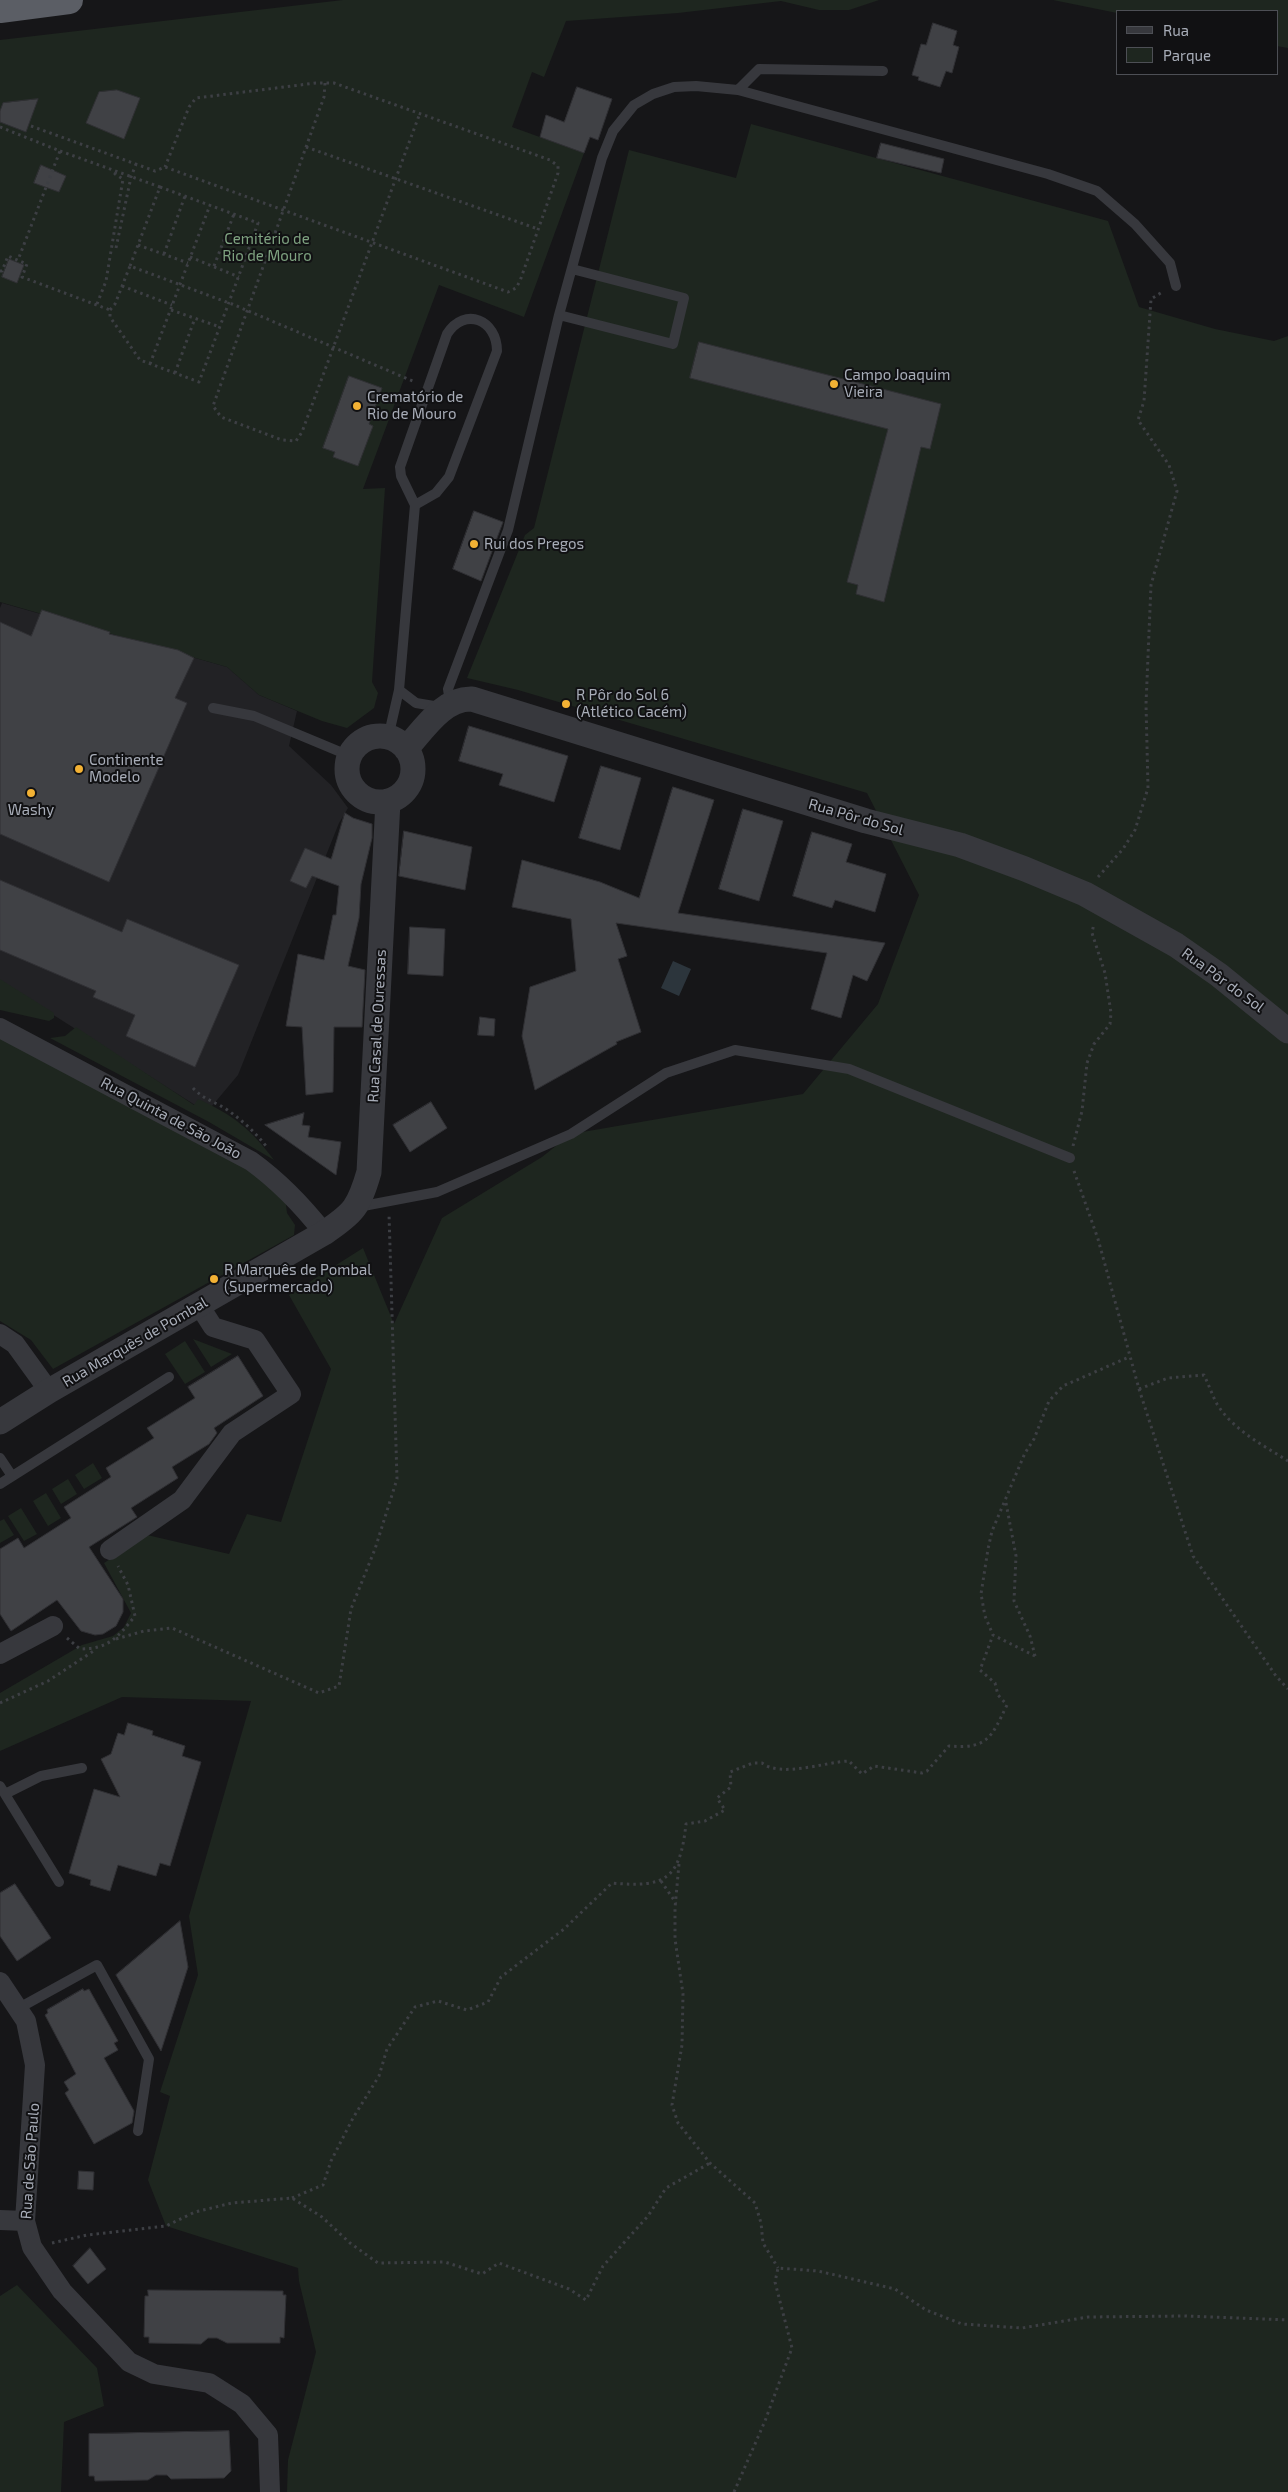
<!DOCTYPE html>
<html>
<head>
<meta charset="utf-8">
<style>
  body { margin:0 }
  #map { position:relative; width:1288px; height:2492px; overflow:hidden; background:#161618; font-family:"Exo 2",sans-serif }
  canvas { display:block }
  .legend { position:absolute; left:1116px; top:10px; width:162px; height:65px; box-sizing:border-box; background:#111113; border:1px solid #4d4f55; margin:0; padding:6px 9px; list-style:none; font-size:15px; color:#a8adb8 }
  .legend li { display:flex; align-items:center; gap:10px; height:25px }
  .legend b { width:25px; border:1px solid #4d4f55 }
</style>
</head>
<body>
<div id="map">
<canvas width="1288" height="2492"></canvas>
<ul class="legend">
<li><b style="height:6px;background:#37383d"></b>Rua</li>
<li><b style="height:14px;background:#1e261f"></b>Parque</li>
</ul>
</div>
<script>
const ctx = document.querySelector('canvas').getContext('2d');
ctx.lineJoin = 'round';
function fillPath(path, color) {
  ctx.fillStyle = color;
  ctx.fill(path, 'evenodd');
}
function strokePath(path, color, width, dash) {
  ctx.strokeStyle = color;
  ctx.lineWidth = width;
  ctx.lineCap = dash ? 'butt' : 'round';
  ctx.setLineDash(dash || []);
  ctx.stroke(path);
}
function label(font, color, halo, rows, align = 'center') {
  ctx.font = font + ' "Exo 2",sans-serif';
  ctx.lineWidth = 4;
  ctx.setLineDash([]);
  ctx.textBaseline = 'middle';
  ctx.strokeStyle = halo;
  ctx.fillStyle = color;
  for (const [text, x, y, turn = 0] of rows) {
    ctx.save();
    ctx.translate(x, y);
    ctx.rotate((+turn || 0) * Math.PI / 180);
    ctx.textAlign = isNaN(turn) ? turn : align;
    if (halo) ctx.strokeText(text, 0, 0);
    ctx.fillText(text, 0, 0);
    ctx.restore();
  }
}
const built = new Path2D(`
  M2,603L227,667L259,695L297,711L289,746L331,785L348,808L339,823L238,1075L212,1106L195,1105L0,981V608Z`);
const green = new Path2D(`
  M343,0H879L849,10H819L781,1L678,13L566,21L544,77L532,72L512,127L584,153L524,317L439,285L363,489L385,488L372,682L378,693L374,708L347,728L322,721L259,695L227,667L0,602V40Z
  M1053,0H1288V48L1277,46V11L1117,13Z
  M751,124L1108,221L1139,307L1215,329L1274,341L1288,336V2492H287L288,2460L316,2352L299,2281L298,2268L166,2226L148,2180L170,2096L160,2092L198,1975L189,1916L251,1701L122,1697L0,1751V1693L82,1645L113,1636L124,1627L131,1613L104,1563L147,1535L229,1554L247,1514L281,1522L331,1369L289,1295L363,1248L394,1324L442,1218L542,1157L571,1134L803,1094L878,1004L919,895L867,793L518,690L467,678L525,535L534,528L629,150L736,178Z
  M0,979L54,1013V1018L49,1021L0,1010Z
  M76,1027L194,1105L198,1099C232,1114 252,1130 274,1160L209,1122L50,1038L65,1036Z
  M0,1034L258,1173L285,1197L287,1213L295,1225L294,1235L53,1369L31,1340L0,1321Z
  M193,1339L232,1354L211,1367Z
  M185,1341L205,1372L185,1384L165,1354Z
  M93,1463L102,1478L84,1489L75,1475Z
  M68,1479L77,1494L61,1504L52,1489Z
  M46,1493L61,1518L48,1526L33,1501Z
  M21,1508L37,1534L24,1541L8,1516Z
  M4,1519L14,1535L0,1543V1521Z
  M17,2285L97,2368L104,2406L64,2422L61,2492H0V2296Z`);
const water = new Path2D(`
  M673,961L691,969L679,996L661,988Z`);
const building = new Path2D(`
  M933,23L957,31L953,45L959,47L952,73L946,71L940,87L918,80L919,77L912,75L921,44L926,45Z
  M577,87L612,99L598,140L590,137L584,153L540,137L546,115L564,122Z
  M117,90L140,98L124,139L86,123L99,92Z
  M38,99L26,132L0,122V111L3,103Z
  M881,143L944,159L941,173L877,158Z
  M41,165L66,176L59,192L34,183Z
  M9,259L24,265L17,283L2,277Z
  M699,342L941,404L930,449L921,447L884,602L856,594L858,585L847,582L888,429L690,378Z
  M349,376L382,388L369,424L373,426L358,466L333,457L335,452L323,448Z
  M474,511L503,522L481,581L453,569Z
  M42,610L110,632L109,634L178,650L194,658L175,698L187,703L109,882L0,834V622L31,636Z
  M469,726L568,756L554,802L499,785L503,774L459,761Z
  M601,766L641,778L620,850L579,838Z
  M673,787L714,800L678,913L885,943L867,981L853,975L841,1018L811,1009L827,953L616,923L627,956L618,959L641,1032L616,1042L617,1044L535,1090L522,1036L530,987L576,971L571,919L512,907L522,860L600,882L639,898Z
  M743,809L783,821L759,901L719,889Z
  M345,813L353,818L372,824V838L361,884L359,918L348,966L365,970L362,1027H334L333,1092L306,1095L302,1027L286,1026L298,954L324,960L333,915H336L339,886L312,876L306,888L290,881L305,848L331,859Z
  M404,831L472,847L465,890L399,876Z
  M812,832L852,844L846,862L886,874L875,912L835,900L832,908L793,896Z
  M0,880L122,932L127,919L239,965L195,1067L126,1036L135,1015L93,997L96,991L0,950Z
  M410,927L445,929L443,976L408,974Z
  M480,1017L495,1019L494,1036L478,1035Z
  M431,1102L447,1128L410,1152L393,1125Z
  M304,1113L302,1125L310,1126L308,1137L341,1142L336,1175L265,1125Z
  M238,1356L263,1396L214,1428L217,1433L209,1444L172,1467L178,1478L131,1508L137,1517L89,1547L123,1599V1612L116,1626L103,1634L95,1635L81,1631L57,1600L11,1631L0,1614V1549L18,1538L24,1548L71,1518L64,1507L111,1477L106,1468L154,1438L147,1428L195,1398L188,1387Z
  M128,1723L153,1731L152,1735L185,1746L182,1756L201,1762L170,1866L160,1863L156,1876L118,1865L110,1891L90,1885L91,1880L69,1873L94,1789L120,1797L101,1759L111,1754L118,1733L124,1735Z
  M15,1884L51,1938L17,1961L0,1936V1893Z
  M180,1921L188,1967L161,2051L116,1975Z
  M83,1989L84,1991L89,1989L118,2041L114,2043L118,2050L104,2058L134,2111L132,2123L94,2144L65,2093L69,2090L64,2082L76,2074L45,2015L48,2013L47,2010Z
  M79,2171L94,2172L93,2190L78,2189Z
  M90,2248L106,2269L88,2284L73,2266Z
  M148,2290L283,2291V2295H286L284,2338L280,2337V2343H227L217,2338H208L201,2344L149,2343V2337H144L145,2296H148Z
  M229,2431L231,2471L224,2478L171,2479L167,2475H156L148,2480L95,2481L94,2476H89V2434Z`);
const path = new Path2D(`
  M325,83L324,97L213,406L221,417L282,440L296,441L302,432L420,113
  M31,126L155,171L165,167L508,292L516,288L520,281L558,173V166L550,160L334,83H316L196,98L189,107L165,167
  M0,127L60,151L18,260
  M306,147L538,229
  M60,151L160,187
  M138,245L188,263
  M116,248L131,177L136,164
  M164,254L185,196
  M190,257L239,277
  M130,266L160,187L258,223C239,276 219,329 199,382L140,360L110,317V310L115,304L130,266L229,303L232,304L415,382
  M214,266L234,214
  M0,271H2L8,256L27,264L22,277L110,310
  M122,286L172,305
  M97,304L106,281L123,179L115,174L116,171
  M171,310L220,327
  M150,364L210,205
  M175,373L195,318
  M1098,877L1123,849L1135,830L1148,788L1146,704L1151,585L1177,491L1169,465L1138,420L1144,401L1151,299L1164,291
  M193,1088C203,1099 215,1102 226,1109C242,1120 255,1132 266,1146
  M1073,1146L1082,1111L1087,1063L1094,1044L1110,1024L1111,1013L1105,973L1092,933L1094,923
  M1074,1171L1098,1239L1139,1389L1193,1556L1276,1676L1288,1689
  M1139,1389L1168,1378L1204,1375C1209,1385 1212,1395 1217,1404C1233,1430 1263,1445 1288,1461
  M1006,1503L1016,1556L1014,1601L1030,1636L1035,1656
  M67,1638L80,1649C109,1649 118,1637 135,1616L128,1585L118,1566
  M116,1639L144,1631L172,1628L319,1693L339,1686L351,1609L375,1549L397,1479L389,1214
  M1035,1656L993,1635L985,1616L981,1594L988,1549L992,1531L1025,1453L1034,1439L1049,1401L1063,1386L1129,1357
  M0,1703L48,1681L95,1650
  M679,1864L675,1908V1939L683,1994L682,2045L672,2105L678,2123L710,2163L755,2203L761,2223L763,2243L778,2268
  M661,1881L676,1903
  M292,2198L323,2185L331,2161L353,2118L379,2076L387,2049L415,2007L438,2001L467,2010L488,2002L501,1977L564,1929L612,1883C666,1888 680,1879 686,1824L705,1821L725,1810L717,1798L731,1787L730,1772L753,1763H762C781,1778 825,1762 849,1761L862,1774L874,1766L922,1773L927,1771L949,1746C988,1749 991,1738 1007,1705L998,1695L995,1683L980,1670L993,1635
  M52,2243L87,2235L166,2226L195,2212L232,2203L292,2198L322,2217L350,2243L378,2263L445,2262L482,2274L499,2263L569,2289L586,2300L603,2266L648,2216L666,2188L710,2163
  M734,2492L765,2421L792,2348L775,2282L778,2268L818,2271L895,2289L926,2310L962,2324L1022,2328L1088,2317L1184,2316L1288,2320`);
const service = new Path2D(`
  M738,90L1048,174L1097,191L1135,224L1170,263L1176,286
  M559,315L673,344L684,298L572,269
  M399,690L416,703L440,707
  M450,703L448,689L508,530L559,315L602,158L613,131L634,105L653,94L674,87L696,86L738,90L759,69L883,71
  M213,708L254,716L350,756
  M388,738L399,690L415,505L401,476L400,467L447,334C465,306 497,320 497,351L449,477L436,493L415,505
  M358,1207L437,1192L571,1134L666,1073L735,1050L849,1069L1070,1158
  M0,1458L12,1476
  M0,1484L169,1377
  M0,1786L59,1882
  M5,1794L41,1776L82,1768
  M19,2008L97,1965L149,2059L138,2131`);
const minor = new Path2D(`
  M0,1028L251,1161C280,1182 302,1205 324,1233
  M0,1334L15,1344L49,1391
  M110,1550L182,1500L232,1433L291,1394L255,1340L213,1327L199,1305
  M0,1654L53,1626
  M0,1982L26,2021L35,2065L25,2221L32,2247L62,2291L129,2362L154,2374L209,2383L242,2404L268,2435L270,2492
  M0,2220L25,2221`);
const tertiary = new Path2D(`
  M347 769a33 33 0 1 1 66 0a33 33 0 1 1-66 0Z
  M406,749C424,729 443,698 472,699L866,821L960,845L1025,869L1085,894L1176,945L1219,975L1288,1031
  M0,1422L49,1391L324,1233C354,1213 359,1207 369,1172L388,801`);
const trunk = new Path2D(`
  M0,9L69,0`);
const markers = [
  [834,384,5,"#f2b134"],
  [357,406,5,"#f2b134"],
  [474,544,5,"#f2b134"],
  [566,704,5,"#f2b134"],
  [79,769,5,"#f2b134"],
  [31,793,5,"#f2b134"],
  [214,1279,5,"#f2b134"]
];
const parkNames = [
  ["Cemitério de",267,239],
  ["Rio de Mouro",267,256]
];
const poiNames = [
  ["Campo Joaquim",844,375],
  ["Vieira",844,392],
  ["Crematório de",367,397],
  ["Rio de Mouro",367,414],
  ["Rui dos Pregos",484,544],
  ["R Pôr do Sol 6",576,695],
  ["(Atlético Cacém)",576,712],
  ["Continente",89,760],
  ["Modelo",89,777],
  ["Washy",31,810,"center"],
  ["R Marquês de Pombal",224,1270],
  ["(Supermercado)",224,1287]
];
const streetNames = [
  ["Rua Pôr do Sol",856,817,16],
  ["Rua Pôr do Sol",1223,980,36],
  ["Rua Casal de Ouressas",377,1026,-87],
  ["Rua Quinta de São João",171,1118,28],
  ["Rua Marquês de Pombal",135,1342,-30],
  ["Rua de São Paulo",30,2161,-86]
];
fillPath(built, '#222225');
fillPath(green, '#1e261f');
fillPath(water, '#2c353c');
fillPath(building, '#404145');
strokePath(building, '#303034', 1);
strokePath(path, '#3d3f44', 3, [2.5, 4]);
strokePath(service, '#37383d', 10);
strokePath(minor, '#37383d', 20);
strokePath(tertiary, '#37383d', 25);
strokePath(trunk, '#5b5e65', 28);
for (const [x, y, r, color] of markers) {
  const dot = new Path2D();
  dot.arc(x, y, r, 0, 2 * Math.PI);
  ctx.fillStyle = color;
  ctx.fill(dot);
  strokePath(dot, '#111113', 2);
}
label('15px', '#7fa381', '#111113', parkNames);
label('15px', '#a8adb8', '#111113', poiNames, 'left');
label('15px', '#a8adb8', '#111113', streetNames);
</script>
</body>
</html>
